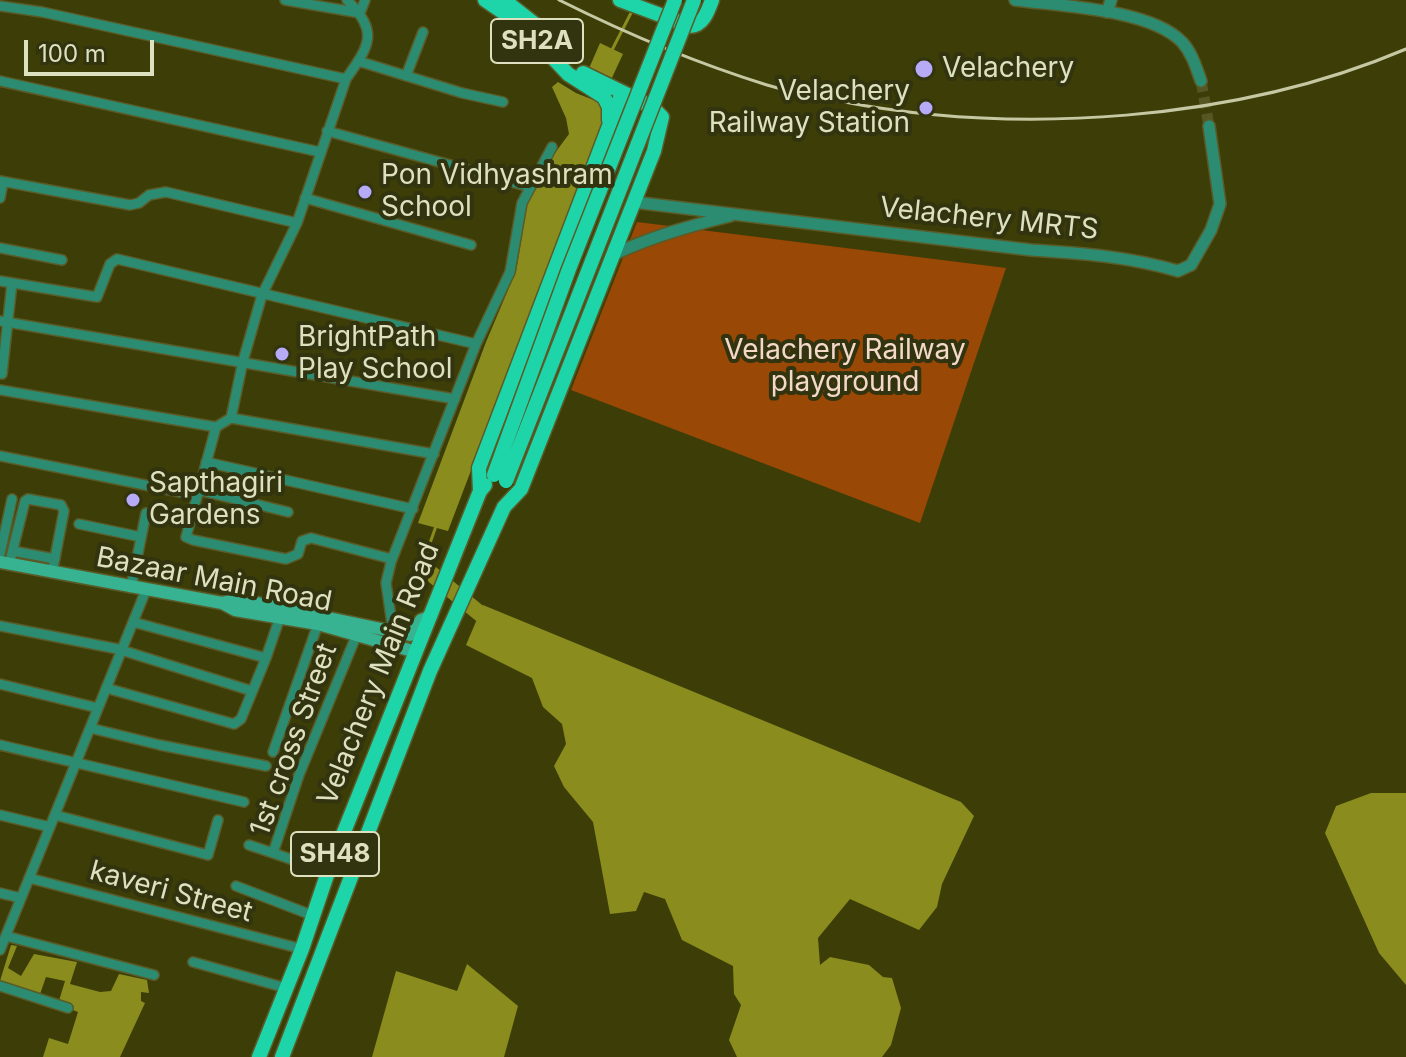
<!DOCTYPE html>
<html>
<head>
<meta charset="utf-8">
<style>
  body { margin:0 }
  #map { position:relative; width:1406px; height:1057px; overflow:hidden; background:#3d3e07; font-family:Inter,sans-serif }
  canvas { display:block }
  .scale { position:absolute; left:24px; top:40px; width:130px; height:36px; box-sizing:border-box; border:4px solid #dee1bf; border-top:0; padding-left:10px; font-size:24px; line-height:28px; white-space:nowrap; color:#dee1bf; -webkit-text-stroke:6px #32330f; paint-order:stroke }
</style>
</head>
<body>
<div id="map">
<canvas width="1406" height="1057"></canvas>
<div class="scale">100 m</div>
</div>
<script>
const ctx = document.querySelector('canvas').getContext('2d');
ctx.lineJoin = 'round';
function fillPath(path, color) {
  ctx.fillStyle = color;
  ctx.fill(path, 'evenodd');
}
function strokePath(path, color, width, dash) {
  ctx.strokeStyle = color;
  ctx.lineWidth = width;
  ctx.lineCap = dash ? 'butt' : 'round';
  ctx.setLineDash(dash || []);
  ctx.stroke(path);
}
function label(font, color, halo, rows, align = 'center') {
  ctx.font = font + ' Inter,sans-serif';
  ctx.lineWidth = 8;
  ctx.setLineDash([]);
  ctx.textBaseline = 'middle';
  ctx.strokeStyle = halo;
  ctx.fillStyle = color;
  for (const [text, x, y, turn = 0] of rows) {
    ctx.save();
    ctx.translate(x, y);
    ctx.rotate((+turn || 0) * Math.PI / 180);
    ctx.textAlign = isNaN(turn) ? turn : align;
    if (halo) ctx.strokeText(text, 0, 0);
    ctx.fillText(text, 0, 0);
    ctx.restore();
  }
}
const green = new Path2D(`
  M637,222L1006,268L920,523L571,390Z`);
const water = new Path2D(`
  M600,43L623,54L610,82L587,73Z
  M558,82L576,93L601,103L603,123L448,531L418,523L486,342L516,271L527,205L552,157L569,134L566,118L552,87Z
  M483,605L961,802L974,816L942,884L937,907L919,930L850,899L818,938L820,965L830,957L869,965L883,977L892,978L901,1008L891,1045L882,1057H737L729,1040L741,1005L734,994L733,966L682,940L665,899L644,892L636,911L610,914L593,822L564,787L554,766L566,744L562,724L543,707L532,678L466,645Z
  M1371,793H1406V985L1379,953L1325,833L1336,806Z
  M11,945L17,946L8,968L21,976L34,954L77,962L70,984L100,992L111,991L119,974L147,980L149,993L141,992V1001L145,1003L120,1057H43L49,1038L68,1044L78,1012L58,1004L65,981L46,977L39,997L0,981Z
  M467,964L518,1006L504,1057H372L396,971L457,991Z`);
const stream = new Path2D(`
  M612,50L632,11
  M422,566L436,526`);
const river = new Path2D(`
  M422,566L495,626`);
const tertiaryTunnel = new Path2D(`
  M1201,81L1209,126`);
const minor = new Path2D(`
  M285,0L360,13L365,0
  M347,0C379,32 370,45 346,79L297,223L262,295L243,361L231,418L216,427L186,537L193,540L286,559L298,554L302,541L311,538L392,559
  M0,6L42,12L346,79
  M358,61L462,93L503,102
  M406,76L423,32
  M0,81L320,152
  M327,131L530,187
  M0,181L130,205L139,203L149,195L166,192L297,223
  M0,198L3,182
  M305,198L471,245
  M0,248L62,260
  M0,281L97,297L110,264L117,259L476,344
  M0,321L455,399
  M2,374L12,283
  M0,390L216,427
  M231,418L434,454
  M0,456L180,492L198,490L288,512
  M206,462L413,509
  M79,524L141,537
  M13,551L55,559
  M0,554L12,499
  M9,565L25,501L28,499L61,505L64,511L52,573
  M131,588L146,513
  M0,626L118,649L252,691
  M393,631L386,583L391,562L476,344L510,272L522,203L552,147
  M266,658L280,617
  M0,684L98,708
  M106,688L234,724L241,719L266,658L133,622
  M90,728L160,745L266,766
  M0,745L244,802
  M273,752L318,624
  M0,815L50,827
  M55,815L208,855L218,820
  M249,845L273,853
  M328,872L273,853L299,775L357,634
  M29,878L302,949
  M236,886L314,916
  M0,893L21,898
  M6,936L154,975
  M0,950L146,590
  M193,962L286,988
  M0,986L68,1008`);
const tertiary = new Path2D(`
  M1015,0C1060,6 1150,9 1182,42C1192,53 1196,67 1201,81
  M1107,12L1111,0
  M633,202L1031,250C1082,253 1130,257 1178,271L1191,265L1211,230L1220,204L1209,126
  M613,255C650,237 689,226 730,216`);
const secondary = new Path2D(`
  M0,562L222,603L235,610L318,624L416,652
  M222,603L238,599L410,635L421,620L431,616`);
const primary = new Path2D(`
  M485,0L523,26L568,74L604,97L609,107V120
  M504,0L541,29L561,54
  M620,0L690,26C703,26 708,11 712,0
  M583,73L630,96
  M259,1057L302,949L328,872L480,491L485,485
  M282,1057L430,671L504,507L521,489L654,151L662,117L652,107L630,96L620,98L609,126L479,468L480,491`);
const rail = new Path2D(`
  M559,0C623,32 699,64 767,85C790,92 815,96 839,101C1018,136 1237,121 1406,49`);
const primaryBridge = new Path2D(`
  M494,475L569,269L675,0
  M506,481L694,0`);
const markers = [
  [924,69,10,"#b7abf8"],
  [926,108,8,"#b7abf8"],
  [365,192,8,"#b7abf8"],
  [282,354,8,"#b7abf8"],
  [133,500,8,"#b7abf8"]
];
const shields = [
  [537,41,92],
  [335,854,88]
];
const shieldNames = [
  ["SH2A",537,41],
  ["SH48",335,854]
];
const poiNames = [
  ["Velachery",942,69],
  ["Velachery",910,92,"right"],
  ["Railway Station",910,124,"right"],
  ["Pon Vidhyashram",381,176],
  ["School",381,208],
  ["BrightPath",298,338],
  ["Play School",298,370],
  ["Sapthagiri",149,484],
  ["Gardens",149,516]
];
const streetNames = [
  ["Velachery MRTS",989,219,6],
  ["Bazaar Main Road",214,580,11],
  ["Velachery Main Road",379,674,-68],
  ["1st cross Street",294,740,-70],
  ["kaveri Street",171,892,15]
];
const parkNames = [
  ["Velachery Railway",845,351],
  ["playground",845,383]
];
fillPath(green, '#994805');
fillPath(water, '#8a8c1e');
strokePath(stream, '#8a8c1e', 3);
strokePath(river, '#8a8c1e', 16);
strokePath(tertiaryTunnel, '#555623', 11, [11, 5.5]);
strokePath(minor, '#5a5b28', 12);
strokePath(tertiary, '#5a5b28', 14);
strokePath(secondary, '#5a5b28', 15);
strokePath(primary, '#5a5b28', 17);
strokePath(minor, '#2b8c71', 9);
strokePath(tertiary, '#2b8c71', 11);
strokePath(secondary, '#38b391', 12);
strokePath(primary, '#1ed4a9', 14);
strokePath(rail, '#c6c8a3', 3);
strokePath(primaryBridge, '#5a5b28', 17, []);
strokePath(primaryBridge, '#1ed4a9', 14);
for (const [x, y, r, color] of markers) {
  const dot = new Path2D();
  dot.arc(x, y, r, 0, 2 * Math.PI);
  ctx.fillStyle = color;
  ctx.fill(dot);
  strokePath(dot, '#32330f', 3);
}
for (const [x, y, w] of shields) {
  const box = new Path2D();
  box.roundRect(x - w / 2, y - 22, w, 44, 6);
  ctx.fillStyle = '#32330f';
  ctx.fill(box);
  strokePath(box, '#dee1bf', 2);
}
label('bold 26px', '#dee1bf', null, shieldNames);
label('28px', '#dee1bf', '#32330f', poiNames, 'left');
label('28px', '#dee1bf', '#32330f', streetNames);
label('28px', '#f4d9c9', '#32330f', parkNames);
</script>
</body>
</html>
